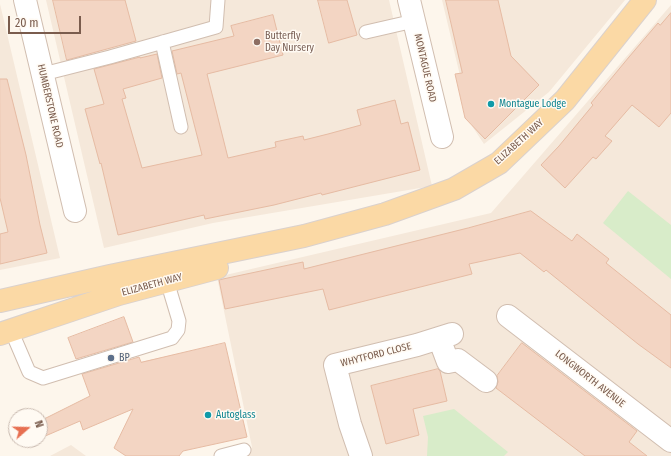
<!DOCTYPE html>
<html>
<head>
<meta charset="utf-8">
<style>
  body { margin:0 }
  #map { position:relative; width:671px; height:456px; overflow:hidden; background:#fdf6ec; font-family:"Fira Sans Condensed",sans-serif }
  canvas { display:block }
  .north { position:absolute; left:8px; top:408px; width:40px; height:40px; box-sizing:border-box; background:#fffaf3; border:1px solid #cabbb1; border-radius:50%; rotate:70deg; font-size:11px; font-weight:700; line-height:16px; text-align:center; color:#7a5c4d }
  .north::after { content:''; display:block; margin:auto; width:14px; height:18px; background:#e76f51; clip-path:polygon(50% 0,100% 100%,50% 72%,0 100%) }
  .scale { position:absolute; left:8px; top:16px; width:73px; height:18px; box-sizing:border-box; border:2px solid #7a5c4d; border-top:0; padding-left:5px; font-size:12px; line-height:14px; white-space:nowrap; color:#7a5c4d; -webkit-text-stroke:3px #fffaf3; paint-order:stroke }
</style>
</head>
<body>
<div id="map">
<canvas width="671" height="456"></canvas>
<div class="north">N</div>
<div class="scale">20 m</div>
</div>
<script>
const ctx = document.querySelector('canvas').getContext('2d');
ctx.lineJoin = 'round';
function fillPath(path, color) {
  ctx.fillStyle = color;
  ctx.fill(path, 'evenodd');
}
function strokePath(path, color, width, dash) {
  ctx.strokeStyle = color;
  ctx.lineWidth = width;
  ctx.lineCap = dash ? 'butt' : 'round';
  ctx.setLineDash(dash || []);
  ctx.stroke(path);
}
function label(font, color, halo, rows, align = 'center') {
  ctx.font = font + ' "Fira Sans Condensed",sans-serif';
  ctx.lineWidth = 3;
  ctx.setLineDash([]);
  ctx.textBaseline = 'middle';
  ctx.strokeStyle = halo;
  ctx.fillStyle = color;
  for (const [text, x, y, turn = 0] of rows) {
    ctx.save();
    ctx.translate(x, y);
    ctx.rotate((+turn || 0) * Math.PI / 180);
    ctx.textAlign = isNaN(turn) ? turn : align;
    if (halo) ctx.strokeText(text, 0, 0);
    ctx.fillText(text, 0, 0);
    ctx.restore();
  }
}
const residential = new Path2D(`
  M46,0H389L432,186L213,223L104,248Z
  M442,0H625L549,92L484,144L472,126Z
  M0,4L60,258L0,270Z
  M671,5V456H246L252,447L217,277L491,213Z
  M71,445L86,456H50Z`);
const green = new Path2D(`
  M628,191L671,225V279L603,223Z
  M454,409L508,452L504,456H427L428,437L423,416Z`);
const building = new Path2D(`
  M53,0H125L136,41L67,60Z
  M318,0H347L357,35L329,43Z
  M446,0H498L511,56L539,85L485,139L465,118L455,74L462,73Z
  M671,13V113L659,127L632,105L605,136L612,141L596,159L593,157L565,188L541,165L559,146L593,105L591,103L629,57L658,23L660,25Z
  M273,15L283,55L207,74L228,158L276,147L275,142L303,136L304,140L328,134L361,125L357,110L395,100L401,124L408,122L420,170L322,195L321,193L274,205L205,219L204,215L118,235L101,163L100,164L85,109L104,104L94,69L140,57V58L157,54L162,78L123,89L126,98L122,99L142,168L202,155L181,73L177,74L172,51L234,36L231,26Z
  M0,79H7L26,155L40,225L47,253L0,264V234L8,232L0,198Z
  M531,211L572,241L577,234L609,259L606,263L671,315V368L638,344L546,270L544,272L520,253L469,264L472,274L329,310L323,289L225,309L219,280L223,279L303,262L304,269L468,228Z
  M124,317L133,342L76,359L68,338Z
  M225,343L247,437L183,451L179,456H126L114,448L133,409L83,430L80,421L43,437L40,432V421L90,396L82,374L139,357L141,362Z
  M522,343L637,431L629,442L647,456H585L496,388L498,382L497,376Z
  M438,369L440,371L447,401L413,409L419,435L386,444L371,386Z`);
const lane = new Path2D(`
  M366,32L414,21
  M162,42L181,127
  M43,74L110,57L216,27L218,0
  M11,330L29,372L43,378L172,338L178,330L179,321L167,281
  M221,456L244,450`);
const street = new Path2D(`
  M25,0L75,211
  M409,0L442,137
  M508,316L671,441
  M439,338L448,362L458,360L486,381
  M361,456L350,424L335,365L417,345L452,334`);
const primary = new Path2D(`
  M0,301L110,276L304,236L385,214L454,189L499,163L565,100L645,0
  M0,334L119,294L217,268`);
const markers = [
  [257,42,4,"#8d6e63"],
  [491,104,4,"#0f9aa8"],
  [111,358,4,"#5c6f8a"],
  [208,415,4,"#0f9aa8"]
];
const educationNames = [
  ["Butterfly",265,36],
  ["Day Nursery",265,48]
];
const streetNames = [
  ["MONTAGUE ROAD",425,68,77],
  ["HUMBERSTONE ROAD",50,106,77],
  ["ELIZABETH WAY",519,142,-42],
  ["ELIZABETH WAY",152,285,-15],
  ["WHYTFORD CLOSE",376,355,-14],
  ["LONGWORTH AVENUE",590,379,38]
];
const cultureNames = [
  ["Montague Lodge",499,104],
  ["Autoglass",216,415]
];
const serviceNames = [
  ["BP",119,358]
];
fillPath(residential, '#f5e8da');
fillPath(green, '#d8ecc9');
fillPath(building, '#f3d5c3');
strokePath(building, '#e6bba3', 1);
strokePath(lane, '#d1beb0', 15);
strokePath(street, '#d1beb0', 24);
strokePath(primary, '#dad1cd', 24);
strokePath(lane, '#fff', 13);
strokePath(street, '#fff', 22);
strokePath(primary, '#fbd9a5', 22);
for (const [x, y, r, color] of markers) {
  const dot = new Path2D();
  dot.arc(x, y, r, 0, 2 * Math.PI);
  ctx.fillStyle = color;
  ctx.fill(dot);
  strokePath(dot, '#fffaf3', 1.5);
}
label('10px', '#785e54', '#fffaf3', educationNames, 'left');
label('10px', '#7a5c4d', '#fffaf3', streetNames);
label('10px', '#0d838f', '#fffaf3', cultureNames, 'left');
label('10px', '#4e5e75', '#fffaf3', serviceNames, 'left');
</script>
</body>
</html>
